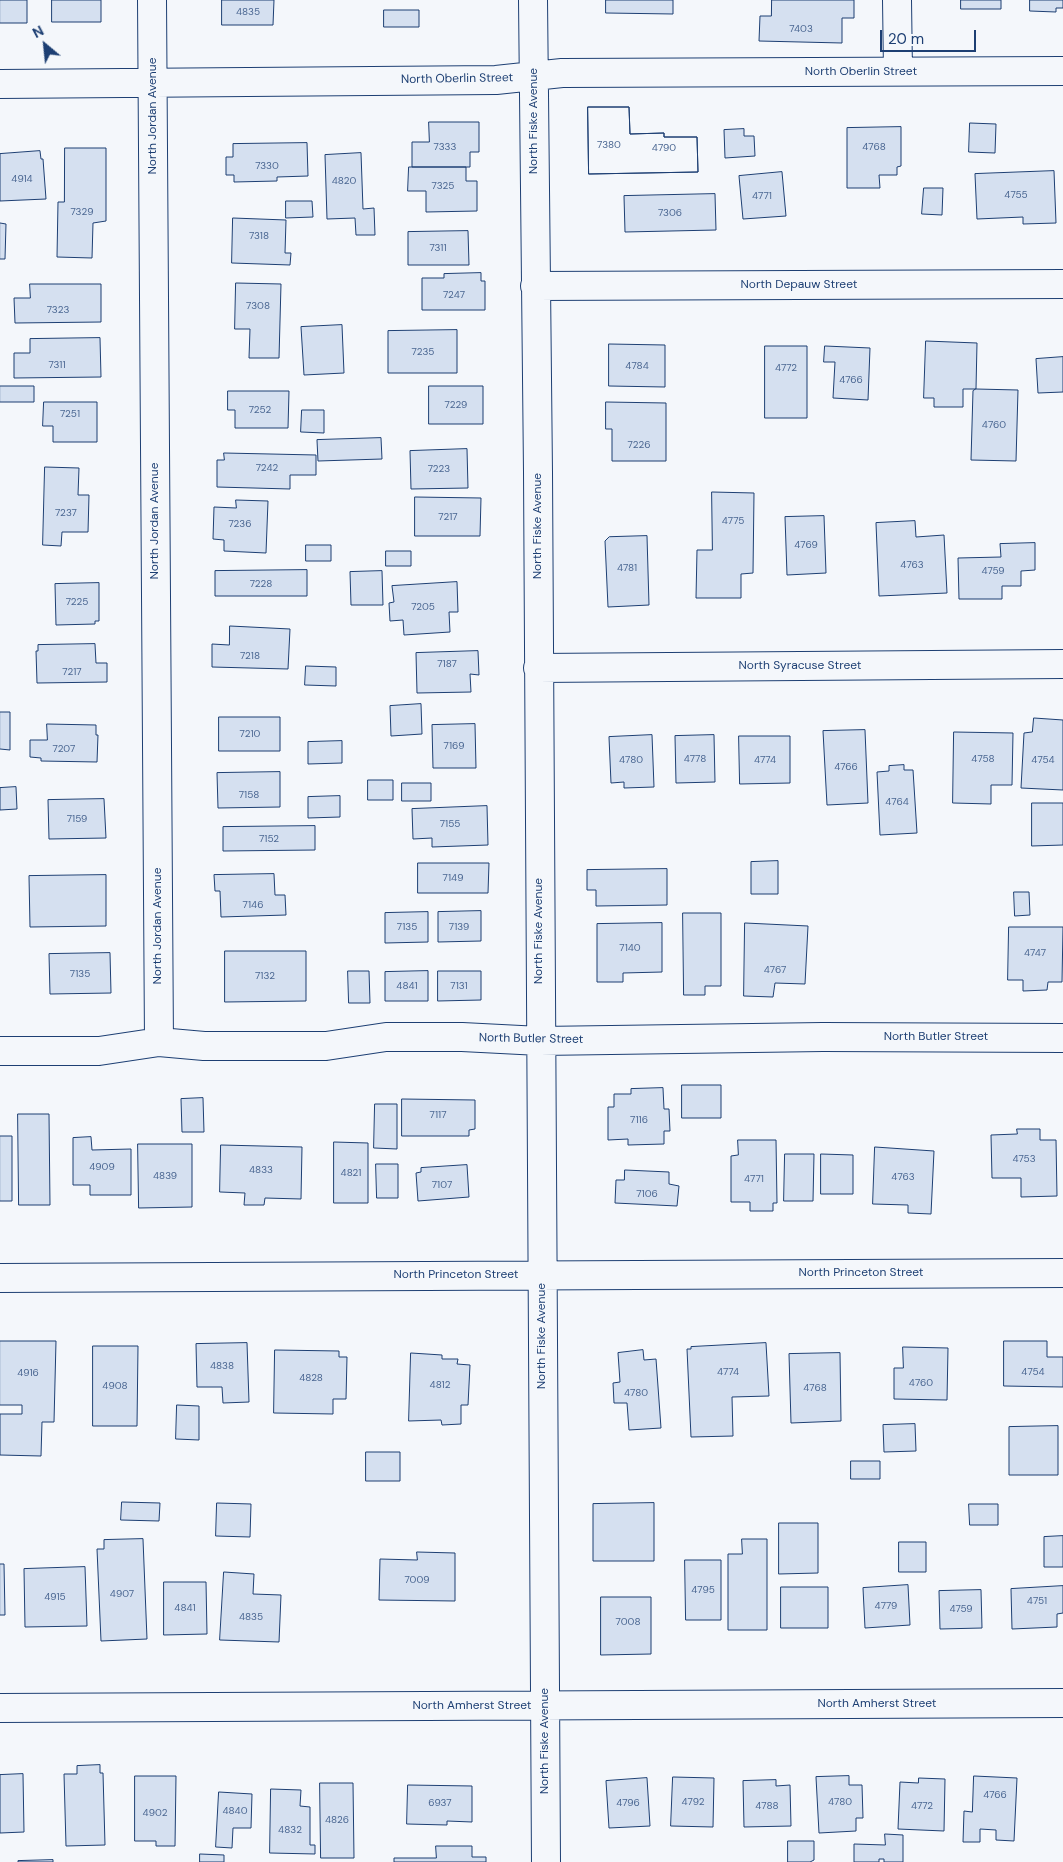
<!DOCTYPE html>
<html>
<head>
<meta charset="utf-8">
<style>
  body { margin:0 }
  #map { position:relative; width:1063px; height:1862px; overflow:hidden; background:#f4f7fb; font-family:"DM Sans",sans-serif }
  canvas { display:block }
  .north { position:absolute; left:20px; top:20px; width:50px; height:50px; -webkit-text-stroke:4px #f4f7fb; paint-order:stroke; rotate:332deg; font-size:14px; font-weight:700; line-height:20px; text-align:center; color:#1d3f73 }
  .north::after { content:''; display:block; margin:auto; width:18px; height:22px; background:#1d3f73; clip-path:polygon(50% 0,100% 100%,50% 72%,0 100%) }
  .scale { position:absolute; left:880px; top:30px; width:96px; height:22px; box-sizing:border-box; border:2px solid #1d3f73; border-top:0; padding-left:6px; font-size:15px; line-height:18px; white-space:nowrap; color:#1d3f73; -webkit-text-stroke:4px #f4f7fb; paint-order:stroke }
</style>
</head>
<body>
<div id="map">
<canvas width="1063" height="1862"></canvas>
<div class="north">N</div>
<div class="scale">20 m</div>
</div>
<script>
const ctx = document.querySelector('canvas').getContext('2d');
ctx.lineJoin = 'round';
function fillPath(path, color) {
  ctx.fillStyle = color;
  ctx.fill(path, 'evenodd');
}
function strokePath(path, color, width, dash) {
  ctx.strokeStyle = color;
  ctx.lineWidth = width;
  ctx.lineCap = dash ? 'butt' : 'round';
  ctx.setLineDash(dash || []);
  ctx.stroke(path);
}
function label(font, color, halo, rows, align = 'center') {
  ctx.font = font + ' "DM Sans",sans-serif';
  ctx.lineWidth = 4;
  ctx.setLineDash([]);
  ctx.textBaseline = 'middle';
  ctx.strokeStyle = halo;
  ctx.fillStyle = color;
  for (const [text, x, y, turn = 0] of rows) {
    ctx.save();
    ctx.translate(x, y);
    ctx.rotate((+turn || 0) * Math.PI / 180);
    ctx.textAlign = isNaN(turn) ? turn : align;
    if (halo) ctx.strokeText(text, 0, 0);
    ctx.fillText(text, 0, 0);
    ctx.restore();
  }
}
const building = new Path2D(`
  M0,0H27V23H0Z
  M52,0H101V22H52Z
  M222,0H274L273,25H222Z
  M606,0H673V14L606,13Z
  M772,0H854V18H842V43L759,41L760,16H771Z
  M961,0H1001V9H961Z
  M1030,0H1063V8H1056V12L1030,11Z
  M384,10H419V27H384Z
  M588,107H629L630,134L664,133V137H697L698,172L589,174Z
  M588,107H629L630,134L664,133V137H697L698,172L589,174Z
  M429,122H479V152H470V167H412V142H429Z
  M970,123L996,124L995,153L969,152Z
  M901,127V166L897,167V175H879L880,188H847V128Z
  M744,129V136H754L755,156L725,158L724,130Z
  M307,143L308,176L277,177V181L234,182V175H226V157H233V144Z
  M65,148H106V221L93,223L92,258L57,257L58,202H64Z
  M40,151L41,159H43L46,199L0,201V154Z
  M361,153L363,209L374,208L375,235H356L355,218L327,219L325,155Z
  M409,167H466V181H477V211L426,212V191H408Z
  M1054,171L1056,223L1023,224V217L977,219L975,174Z
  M782,172L786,216L743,219L739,176Z
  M924,188H943L942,215L922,214Z
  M715,194L716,230L625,232L624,196Z
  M286,201H312L313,217L286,218Z
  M233,218L286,220L285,253H291L290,265L232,263Z
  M0,223L6,224L5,259H0Z
  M468,231L469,265H408V232Z
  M481,273V281H485V310H422V278H444V274Z
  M236,283L281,284L279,358H249L250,329H235Z
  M30,284H101V322L15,323L14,298H30Z
  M342,325L344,373L304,375L301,327Z
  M457,330V373H388V331Z
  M100,338L101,377L14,378V353H30V339Z
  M926,341L977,343L976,389H963V407H934V398H924Z
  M609,344L665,345V387L609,386Z
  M765,346H807V418H765Z
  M825,346L870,348L868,400L833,398L835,362H824Z
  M1063,357V392L1038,393L1036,359Z
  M0,386H34V402H0Z
  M429,386H483V424H429Z
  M976,389L1018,390L1016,461L971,460L973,391Z
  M228,391H289L288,428H235V410H228Z
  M44,402H97V442H53V426H43Z
  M606,402L666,403V461H612V429H606Z
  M302,410H324V433L301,432Z
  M381,438L382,459L318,461L317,440Z
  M467,449L468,488L411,489L410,451Z
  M224,453L316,455V475H290V489L217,487V460H224Z
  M45,467L79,468L78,495H89L88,532H62L61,546L43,545Z
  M712,492L754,493L753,573L741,574V598H696L697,550H712Z
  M415,497L481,498L480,536H415Z
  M236,500L268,501L266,553L224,551V540L213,539L214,507L236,508Z
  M824,516L826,573L787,575L785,517Z
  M915,521L916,537L944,535L947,593L879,596L876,523Z
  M647,536L649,605L608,607L605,541L609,537Z
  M1035,543V570L1021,571V586H1002V599H959L958,558L1001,557L1000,544Z
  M306,545H331V561H306Z
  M386,551H411V566H386Z
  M307,570V596H215V571Z
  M382,571L383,605H351L350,572Z
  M457,582L458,612H449L450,632L404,635L403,620L390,621L389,603L394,602L392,586Z
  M99,583V621H95V624L56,625L55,584Z
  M230,626L290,629L288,669L212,667V644L229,645Z
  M95,644L96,663H107V682L37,683L36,651H38V645Z
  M478,651L479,675L470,674L471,692L417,693L416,653Z
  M306,666L336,667V686L305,685Z
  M421,704L422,734L391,736L390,706Z
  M0,712H10V750L0,749Z
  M219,717H280V751H219Z
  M1034,718L1063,720V790L1021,788L1024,733L1032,732Z
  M47,724L96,725V735H98L97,762L41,761V758L30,757V740H47Z
  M475,724L476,768H433L432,725Z
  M865,730L868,803L827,805L823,731Z
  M954,732L1013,733L1012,785H991V804L953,803Z
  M652,735L654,787L624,788V782L611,783L609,737Z
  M714,735L715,782L676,783L675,736Z
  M739,736H790V783L740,784Z
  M342,741V763L308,764V742Z
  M904,765V770H913L917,833L880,835L877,772L889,771V766Z
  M280,772V807L218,808L217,773Z
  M368,780H393V800H368Z
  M402,783H431V801H402Z
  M16,787L17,809L0,810V788Z
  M340,796V817L308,818V797Z
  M104,799L106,838L49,839L48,800Z
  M1032,803H1063V845L1032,846Z
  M487,806L488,845L432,847V838L413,839L412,809Z
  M315,826V850L223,851V827Z
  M778,861V894H751V862Z
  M418,863H489L488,893H418Z
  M667,869V905L596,906V890H587V870Z
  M274,874L275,895H285L286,915L221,917L220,891H215L214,875Z
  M106,875V926L30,927L29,876Z
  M1014,892H1029L1030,915L1015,916Z
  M481,911V941L438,942V912Z
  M428,912V942L385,943V913Z
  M683,913H721V986H705V995H684Z
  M662,923V972L623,973V982H597V924Z
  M745,923L808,926L805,984L775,983L773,997L744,996Z
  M1009,927H1063L1062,982H1048L1047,990L1023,991V980H1008Z
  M225,951H306V1001L225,1002Z
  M110,953L111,993L50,994L49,954Z
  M348,971H369L370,1003H349Z
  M428,971V1001H385V972Z
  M438,971H481V1000L438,1001Z
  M682,1085H721V1118H682Z
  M663,1088L664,1109H669L670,1131H664V1144L628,1145V1139L608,1140V1107H614V1094H631V1089Z
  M203,1098L204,1132H182L181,1099Z
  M402,1099L475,1100V1129L469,1130V1136H402Z
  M375,1104H397V1149L374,1148Z
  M18,1114H49L50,1205H19Z
  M1017,1129H1040V1140H1056L1057,1196L1021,1197V1178H992L991,1135L1017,1134Z
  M0,1136H12V1201H0Z
  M91,1137L92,1150L131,1149V1195H90V1185H73V1138Z
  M738,1140H776L777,1203H773V1211H750V1202H731V1156L738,1155Z
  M334,1142L368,1143V1203H334Z
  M138,1144H192V1207L139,1208Z
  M221,1145L302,1147L301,1199L265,1198L264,1205H244L245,1193L220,1192Z
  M875,1147L934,1151L931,1214L908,1213V1205L873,1204Z
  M785,1154H814L813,1201H784Z
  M821,1154L853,1155V1194H821Z
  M376,1164H398V1198H377Z
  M467,1165L469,1197L418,1201L416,1173L421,1172V1168Z
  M625,1170L669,1172V1184L679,1186L677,1206L615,1203L616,1180H624Z
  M0,1341H56L54,1422H42L41,1456L0,1455V1414H22V1405H0Z
  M1004,1341H1047V1357H1063V1387L1004,1386Z
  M247,1343L249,1402L223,1403L222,1387H197L196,1344Z
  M766,1343L769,1396L732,1397L733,1436L691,1437L687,1349H691V1347Z
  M93,1346H138L137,1426H93Z
  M903,1347L948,1348L947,1400L894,1399V1368H903Z
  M275,1350L339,1351V1357H347L346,1399H333V1414L274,1413Z
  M643,1350L644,1360L656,1359L661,1428L629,1430L627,1403H614L613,1383L620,1382L618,1353Z
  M411,1353L442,1355V1359H458L457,1364L470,1365L468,1405H461V1424L442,1425L441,1420L409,1421Z
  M840,1353L841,1421L791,1423L789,1354Z
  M177,1405L199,1406V1440L176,1439Z
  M915,1424L916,1451L884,1452L883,1425Z
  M1058,1426V1475H1009V1427Z
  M366,1452H400V1481H366Z
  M851,1461H880V1479H851Z
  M122,1502L160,1503L159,1521L121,1520Z
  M217,1503L251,1504L250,1537L216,1536Z
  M654,1503V1561H593V1504Z
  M969,1504H998V1525H970Z
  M779,1523H818V1573L779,1574Z
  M1063,1536V1567H1044V1537Z
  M143,1539L147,1639L101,1641L97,1549H104V1540Z
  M742,1539H767V1630H728V1554H742Z
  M899,1542H926V1572H899Z
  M417,1552L455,1553V1601L379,1600L380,1559L417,1560Z
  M685,1560H721V1620H686Z
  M0,1564H4L5,1615H0Z
  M85,1567L87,1626L25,1627L24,1569Z
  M224,1572L254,1574L253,1594L281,1595L279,1642L220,1640Z
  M164,1582H206L207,1634L164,1635Z
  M908,1585L910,1625L865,1628L863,1588Z
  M1063,1586V1613L1057,1614V1627L1012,1629L1011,1589Z
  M781,1587H828V1628H781Z
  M981,1590L982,1628L940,1629L939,1591Z
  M601,1597H651V1654L601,1655Z
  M100,1765V1773H103L105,1845L66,1846L64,1774H77V1766Z
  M23,1774L24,1832L0,1833V1775Z
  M135,1776H176L175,1846H156V1841H135Z
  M849,1776V1785H862L863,1818H856V1831L819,1833L816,1777Z
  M974,1776L1017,1778L1014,1841L996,1840V1830L980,1829V1842H963L964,1811L972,1812Z
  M673,1777L714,1778L713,1827L671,1826Z
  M647,1778L650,1826L609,1828L606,1781Z
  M919,1778L945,1779L944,1831L898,1829L900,1782L918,1783Z
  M776,1780V1786L790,1785L791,1826L744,1827L743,1781Z
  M320,1783H353L354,1858H321Z
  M408,1785L472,1786V1822L447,1821V1825L407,1824Z
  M271,1789L301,1790L300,1806L310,1807V1845H315V1854L270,1853Z
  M219,1792L252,1794L251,1828H233L232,1848L216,1847Z
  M885,1834L903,1835V1862H884V1859H879V1862H854V1844L885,1845Z
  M788,1841H814V1860L810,1862H788Z
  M436,1846H472V1857H486V1862H394V1858H436Z
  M200,1854L224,1855V1862H200Z
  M53,1860V1862H18V1861Z`);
const minor = new Path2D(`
  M152,0L159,1042
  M533,0L538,472L546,1862
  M897,0L898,71
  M0,84L496,80L562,73L1063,71
  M535,286L1063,284
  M538,668L1063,664
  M0,1051H99L159,1042L204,1046H326L386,1037H462L540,1041L823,1037L1063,1038
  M0,1278L1063,1273
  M0,1708L1063,1703`);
const numberNames = [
  ["4835",248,12],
  ["7403",801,29],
  ["7380",609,145],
  ["7333",445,147],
  ["4768",874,147],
  ["4790",664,148],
  ["7330",267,166],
  ["4914",22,179],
  ["4820",344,181],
  ["7325",443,186],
  ["4755",1016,195],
  ["4771",762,196],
  ["7329",82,212],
  ["7306",670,213],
  ["7318",259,236],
  ["7311",438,248],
  ["7247",454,295],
  ["7308",258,306],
  ["7323",58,310],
  ["7235",423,352],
  ["7311",57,365],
  ["4784",637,366],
  ["4772",786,368],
  ["4766",851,380],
  ["7229",456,405],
  ["7252",260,410],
  ["7251",70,414],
  ["4760",994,425],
  ["7226",639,445],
  ["7242",267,468],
  ["7223",439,469],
  ["7237",66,513],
  ["7217",448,517],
  ["4775",733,521],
  ["7236",240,524],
  ["4769",806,545],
  ["4763",912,565],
  ["4781",627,568],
  ["4759",993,571],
  ["7228",261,584],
  ["7225",77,602],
  ["7205",423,607],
  ["7218",250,656],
  ["7187",447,664],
  ["7217",72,672],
  ["7210",250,734],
  ["7169",454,746],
  ["7207",64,749],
  ["4778",695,759],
  ["4758",983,759],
  ["4780",631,760],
  ["4774",765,760],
  ["4754",1043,760],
  ["4766",846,767],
  ["7158",249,795],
  ["4764",897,802],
  ["7159",77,819],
  ["7155",450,824],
  ["7152",269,839],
  ["7149",453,878],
  ["7146",253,905],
  ["7135",407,927],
  ["7139",459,927],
  ["7140",630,948],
  ["4747",1035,953],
  ["4767",775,970],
  ["7135",80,974],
  ["7132",265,976],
  ["4841",407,986],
  ["7131",459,986],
  ["7117",438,1115],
  ["7116",639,1120],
  ["4753",1024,1159],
  ["4909",102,1167],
  ["4833",261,1170],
  ["4821",351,1173],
  ["4839",165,1176],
  ["4763",903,1177],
  ["4771",754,1179],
  ["7107",442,1185],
  ["7106",647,1194],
  ["4838",222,1366],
  ["4774",728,1372],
  ["4754",1033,1372],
  ["4916",28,1373],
  ["4828",311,1378],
  ["4760",921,1383],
  ["4812",440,1385],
  ["4908",115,1386],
  ["4768",815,1388],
  ["4780",636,1393],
  ["7009",417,1580],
  ["4795",703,1590],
  ["4907",122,1594],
  ["4915",55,1597],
  ["4751",1037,1601],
  ["4779",886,1606],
  ["4841",185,1608],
  ["4759",961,1609],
  ["4835",251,1617],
  ["7008",628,1622],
  ["4766",995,1795],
  ["4792",693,1802],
  ["4780",840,1802],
  ["6937",440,1803],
  ["4796",628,1803],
  ["4788",767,1806],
  ["4772",922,1806],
  ["4840",235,1811],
  ["4902",155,1813],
  ["4826",337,1820],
  ["4832",290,1830]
];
const streetNames = [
  ["North Oberlin Street",861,72],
  ["North Oberlin Street",457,79,-1],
  ["North Jordan Avenue",153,116,-90],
  ["North Fiske Avenue",534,121,-90],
  ["North Depauw Street",799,285],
  ["North Jordan Avenue",155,521,-90],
  ["North Fiske Avenue",538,526,-90],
  ["North Syracuse Street",800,666],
  ["North Jordan Avenue",158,926,-90],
  ["North Fiske Avenue",539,931,-90],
  ["North Butler Street",936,1037],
  ["North Butler Street",531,1039,1],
  ["North Princeton Street",861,1273],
  ["North Princeton Street",456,1275],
  ["North Fiske Avenue",542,1336,-90],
  ["North Amherst Street",877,1704],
  ["North Amherst Street",472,1706],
  ["North Fiske Avenue",545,1741,-90]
];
fillPath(building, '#d5e0f0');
strokePath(building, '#1d3f73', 1);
strokePath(minor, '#1d3f73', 30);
strokePath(minor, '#f4f7fb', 28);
label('10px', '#4b6792', null, numberNames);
label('12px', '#1d3f73', '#f4f7fb', streetNames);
</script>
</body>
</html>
